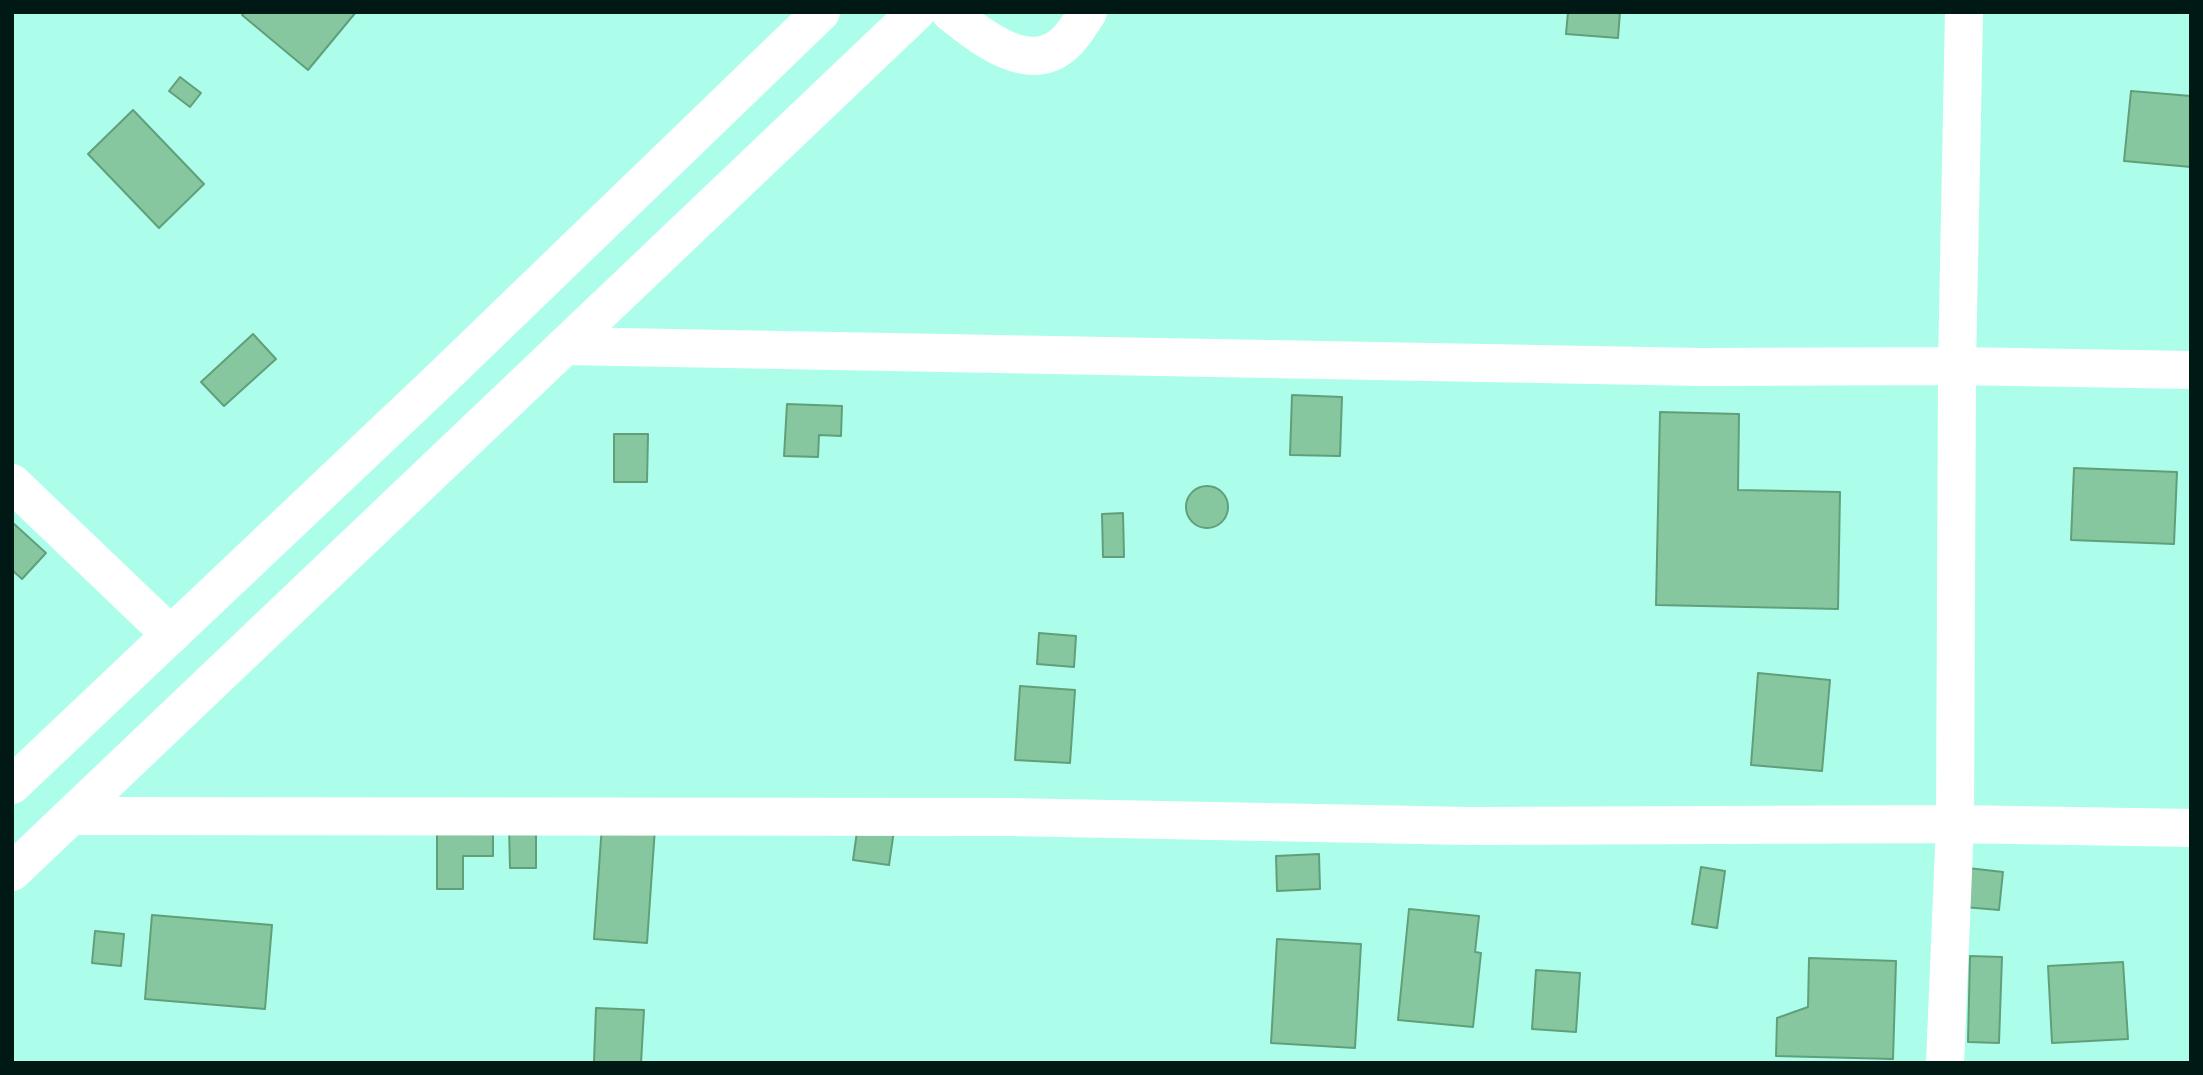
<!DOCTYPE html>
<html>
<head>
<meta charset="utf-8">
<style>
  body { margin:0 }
  #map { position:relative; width:2203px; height:1075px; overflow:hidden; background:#acfeea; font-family:"Open Sans",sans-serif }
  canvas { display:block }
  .frame { position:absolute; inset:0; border:14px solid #011914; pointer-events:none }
</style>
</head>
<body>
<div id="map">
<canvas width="2203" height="1075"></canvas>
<div class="frame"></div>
</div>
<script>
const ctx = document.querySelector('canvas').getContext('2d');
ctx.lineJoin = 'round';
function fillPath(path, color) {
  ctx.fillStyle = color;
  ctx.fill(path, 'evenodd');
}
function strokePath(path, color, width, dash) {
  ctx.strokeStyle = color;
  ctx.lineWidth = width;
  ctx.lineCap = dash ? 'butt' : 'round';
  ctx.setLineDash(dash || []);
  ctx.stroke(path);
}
const building = new Path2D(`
  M245,12H356L308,70L242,15Z
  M1568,12H1620L1618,38L1566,34Z
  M180,77L201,93L190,107L169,91Z
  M2131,91L2191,96V167L2124,161Z
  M133,110L204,184L159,228L88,154Z
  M253,334L276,359L224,406L201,382Z
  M1292,395L1342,397L1340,456L1290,455Z
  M787,404L842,406L841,436L819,435L818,457L784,456Z
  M1660,412L1739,414L1738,490L1840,492L1838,609L1656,605Z
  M614,434H648L647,482H614Z
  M2074,468L2177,472L2174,544L2071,540Z
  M1186 507a21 21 0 1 1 42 0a21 21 0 1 1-42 0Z
  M1123,513L1124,557H1103L1102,514Z
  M13,523L46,553L22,579L12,570Z
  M1039,633L1076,636L1074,667L1037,664Z
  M1758,673L1830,680L1822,771L1751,765Z
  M1020,686L1075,690L1070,763L1015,760Z
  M602,825L655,828L647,943L594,939Z
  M858,825L894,830L889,865L853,860Z
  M437,826H493V856H463V889H437Z
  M509,827H536V868H510Z
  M1319,854L1320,889L1277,891L1276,856Z
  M1701,867L1725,871L1717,928L1692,924Z
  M1968,868L2003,872L1999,910L1964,907Z
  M1409,909L1479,916L1475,952L1481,953L1473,1027L1398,1020Z
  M152,915L272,925L265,1009L145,999Z
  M95,931L124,934L121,966L92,963Z
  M1277,939L1361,944L1355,1048L1271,1043Z
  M1970,956L2002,957L1999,1043L1968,1042Z
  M1809,958L1896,961L1893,1059L1776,1056L1777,1018L1808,1007Z
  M2123,962L2128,1039L2052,1043L2048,966Z
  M1536,970L1580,973L1576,1032L1532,1029Z
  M596,1008L644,1010L641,1063L594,1062Z`);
const street = new Path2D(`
  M950,12C979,35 1028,77 1065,43C1074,35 1081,22 1088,12
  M565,346L1701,367L1957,366L2191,370
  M12,483L171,635
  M72,816L1009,817L1470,826L1955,824L2191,828
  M1945,1063L1955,824L1957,366L1964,12`);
const secondary = new Path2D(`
  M12,785L444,376L821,12
  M12,872L916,12`);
fillPath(building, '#87c7a0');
strokePath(building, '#609f7a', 2);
strokePath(street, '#fff', 38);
strokePath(secondary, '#fff', 38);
</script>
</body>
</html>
